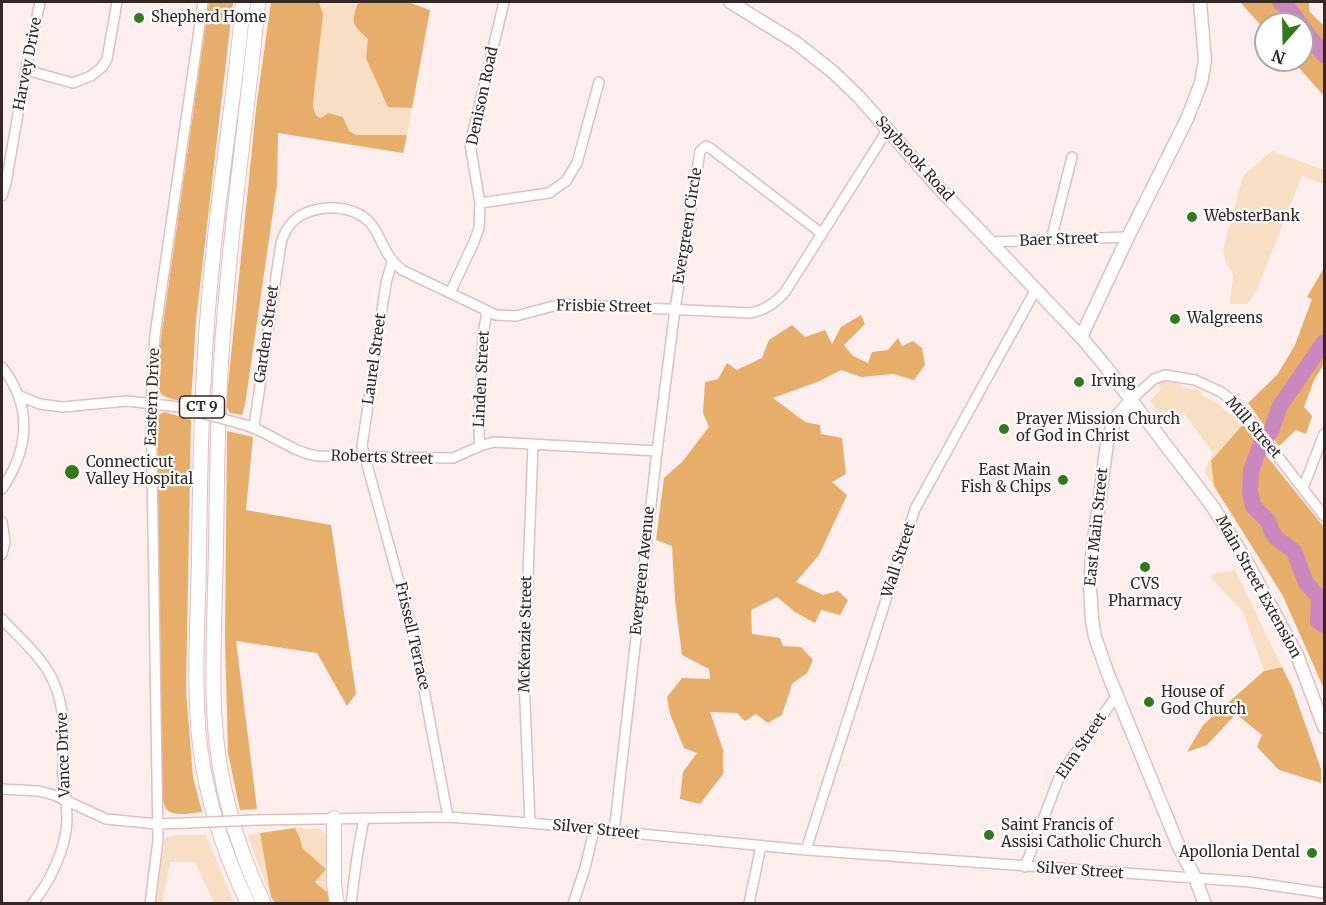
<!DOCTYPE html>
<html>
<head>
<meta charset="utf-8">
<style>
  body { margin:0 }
  #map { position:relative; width:1326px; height:905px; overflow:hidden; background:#feefee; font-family:Merriweather,serif }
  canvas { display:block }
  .frame { position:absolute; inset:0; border:3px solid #342726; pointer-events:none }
  .north { position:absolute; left:1254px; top:12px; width:60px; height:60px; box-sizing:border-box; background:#fff; border:2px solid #aea9a8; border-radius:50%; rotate:200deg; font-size:16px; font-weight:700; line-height:24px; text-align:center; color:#342726 }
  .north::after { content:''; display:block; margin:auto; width:21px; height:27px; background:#33791c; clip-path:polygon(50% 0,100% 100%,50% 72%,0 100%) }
</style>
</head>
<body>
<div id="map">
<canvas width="1326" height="905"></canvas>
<div class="frame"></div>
<div class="north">N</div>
</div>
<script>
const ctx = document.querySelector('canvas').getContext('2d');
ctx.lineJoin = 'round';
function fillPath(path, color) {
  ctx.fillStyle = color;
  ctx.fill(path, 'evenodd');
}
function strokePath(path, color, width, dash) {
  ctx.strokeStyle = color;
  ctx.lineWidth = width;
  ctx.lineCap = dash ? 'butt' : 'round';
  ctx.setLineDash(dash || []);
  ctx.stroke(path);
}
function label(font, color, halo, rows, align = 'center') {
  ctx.font = font + ' Merriweather,serif';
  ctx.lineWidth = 4.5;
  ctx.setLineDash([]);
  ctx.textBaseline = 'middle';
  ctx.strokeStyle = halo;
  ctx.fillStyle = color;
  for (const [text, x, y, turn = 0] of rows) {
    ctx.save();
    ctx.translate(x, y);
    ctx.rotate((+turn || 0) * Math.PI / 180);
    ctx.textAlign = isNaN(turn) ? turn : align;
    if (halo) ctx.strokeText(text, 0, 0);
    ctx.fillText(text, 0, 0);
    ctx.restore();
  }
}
const green = new Path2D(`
  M319,2H360L357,3L388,107L412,108L407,135H356C346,129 340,117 328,113L321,118L314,112L313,104L323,15Z
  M1272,151L1324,170V184L1302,176L1256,292L1247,304H1230L1233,275L1226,263L1223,250L1243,176Z
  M1160,382H1171L1182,385L1185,388L1202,391L1201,395L1220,404L1222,408L1230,414L1237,415L1245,422L1211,461L1214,486L1204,472L1213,453L1184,413L1171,428L1150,401L1161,389L1158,384Z
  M1235,570L1282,667L1264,671L1243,612L1211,578L1212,574Z
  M295,828L320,829L326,835L329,894L315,882L325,869L301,848L300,838Z
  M260,833L271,897L247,835Z
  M175,835H206L234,903H214L195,862H170L162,903H155L165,838Z`);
const forest = new Path2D(`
  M209,2H233L196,320L191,403C160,396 157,400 157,366Z
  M271,2H319L323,15L313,104C314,110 314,116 321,118L328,113L343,117L349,131L356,135H407L403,153L278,133L277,184L245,405L242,415L230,413L226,406L256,109Z
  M360,2H408L430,10L412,108L388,107L366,58L368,39C353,25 350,24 358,3Z
  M1240,2H1309V11L1324,26V96L1292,60H1302V24H1266V31Z
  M1324,268V364L1314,380L1304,407L1312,416L1306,434L1296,430L1279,446L1248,403L1277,375L1295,345L1312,299L1307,297Z
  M861,315L865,324L844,345L853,356L868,363L872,352L888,350L898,338L902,346L913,341L922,348L925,365L914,380L893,374L861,377L841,370L820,381L773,398L805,422L820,425L821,434L842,438L846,474L832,482L847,495L819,555L796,582L823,595L838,591L848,600L840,615L821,610L815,623L795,612L777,597L751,610L752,634L780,638L783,646L801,647L813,660L807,673L792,684L782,715L768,723L756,714L745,721L737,713L710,712L723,750V774L700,804L680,799L683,772L697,753L684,748L670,714L667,697L682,678L710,679L709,669L682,655L675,600L672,546L656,540L664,478L682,462L709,427L703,413L705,382L718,379L727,363L737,370L762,358L769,340L792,325L805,337L825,330L832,344L841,327Z
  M165,412L191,420L186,691L193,777L202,812C192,813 170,818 165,807C163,803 163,797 162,792L158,559V419L160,414Z
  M1245,422L1265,454L1324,527V689L1283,596L1214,486L1211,461Z
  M227,431L253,437L246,510L331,525L356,694L347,706L317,653L236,641L257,809L240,810L228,753L225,641Z
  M1282,667L1292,687L1321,769V783L1279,770L1257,747L1262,735L1236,714L1207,745L1187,752L1203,725L1264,671Z
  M295,828L300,838L302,848L326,869L315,882L329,894L331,903H275L271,897L260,833Z`);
const river = new Path2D(`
  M1280,2L1291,11L1300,24
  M1302,27L1324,55
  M1324,342L1280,406L1271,431L1260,446L1251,471L1250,491L1253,506L1268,521L1272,532L1277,539L1294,551L1306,583L1319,597L1318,621L1324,625`);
const minor = new Path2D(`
  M26,70L73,83L91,76L102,67L107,59L117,2
  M2,196L6,183L25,74L40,2
  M480,203L549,193L566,181L577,163L599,82
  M1051,240L1072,157
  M991,242L1128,237
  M392,262L386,283L362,446L414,637L448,817
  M450,293L474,242L479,228L480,203L470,144L504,2
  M2,367C33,407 29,449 2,489
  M20,396L40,404L63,407L127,401L179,407
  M1132,399L1154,379L1165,375L1195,380L1221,392L1236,403L1249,419L1324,516
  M238,423C267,429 288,451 317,456L453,458L480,446L494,442L657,451
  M254,426L281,243C286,226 295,216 311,211C333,204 361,208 374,228C384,245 386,257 402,270L496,315L516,316L561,304L750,313C765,310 774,304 785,292L888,129
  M480,446L479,434L483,334L487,312
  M1303,488L1324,434
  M2,522L5,542L2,554
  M2,619C20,639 43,657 54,683C67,713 63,742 63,774C64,789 67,804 67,820C66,849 50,882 32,904
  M2,789L38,791L54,795L106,819L157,824L186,823
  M256,820L448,817L530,823L806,850L1250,882L1324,893
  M530,823L524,679L533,445
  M614,833L657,451L675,309L700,151L706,146L710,148L821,233
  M806,850L915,509L1036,289
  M1025,867L1060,775L1117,695
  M150,904L158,840L151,404L155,335L203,2
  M351,904L357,857L364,818
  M573,904L585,868L594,830
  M749,904L761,846`);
const major = new Path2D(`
  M730,2L795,42L833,72L859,97L937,186L1081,337L1106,367L1213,507L1248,564L1297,655L1324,727
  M1081,337L1128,237L1187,119L1201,83L1205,60L1200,2
  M1132,399L1115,419L1107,443L1092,555L1090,586L1092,620L1095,637L1108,674L1179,847L1195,878L1205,904`);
const highway = new Path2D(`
  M243,2C236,90 220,177 212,266C202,363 200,461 199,559C198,621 193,685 200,746C207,802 224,853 248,904
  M258,2C249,100 234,199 226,298C218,381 217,465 216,549C215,603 212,656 214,710C217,777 235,843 264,904
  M334,818V884L337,904`);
const minorBridge = new Path2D(`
  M179,407L238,423
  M186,823L256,820`);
const markers = [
  [139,18,6,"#33791c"],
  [1192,217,6,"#33791c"],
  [1175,319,6,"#33791c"],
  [1079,382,6,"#33791c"],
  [1004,429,6,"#33791c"],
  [72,472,8,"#33791c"],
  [1063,480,6,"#33791c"],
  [1145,567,6,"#33791c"],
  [1149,702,6,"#33791c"],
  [989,835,6,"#33791c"],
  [1312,853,6,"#33791c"]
];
const shields = [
  [202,407,45]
];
const shieldNames = [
  ["CT 9",202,407]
];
const poiNames = [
  ["Shepherd Home",151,18],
  ["WebsterBank",1204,217],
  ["Walgreens",1187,319],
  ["Irving",1091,382],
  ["Prayer Mission Church",1016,420],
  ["of God in Christ",1016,437],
  ["Connecticut",86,463],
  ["Valley Hospital",86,480],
  ["East Main",1051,471,"right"],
  ["Fish & Chips",1051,488,"right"],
  ["CVS",1145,585,"center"],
  ["Pharmacy",1145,602,"center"],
  ["House of",1161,693],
  ["God Church",1161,710],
  ["Saint Francis of",1001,826],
  ["Assisi Catholic Church",1001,843],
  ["Apollonia Dental",1300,853,"right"]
];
const streetNames = [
  ["Harvey Drive",28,64,-79],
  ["Denison Road",483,96,-78],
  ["Saybrook Road",914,159,48],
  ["Evergreen Circle",688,226,-81],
  ["Baer Street",1059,240,-2],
  ["Frisbie Street",604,307,1],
  ["Garden Street",267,334,-82],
  ["Laurel Street",375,359,-82],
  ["Linden Street",482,379,-87],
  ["Eastern Drive",153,397,-88],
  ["Mill Street",1253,428,49],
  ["Roberts Street",382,458,2],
  ["East Main Street",1097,527,-84],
  ["Wall Street",899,560,-72],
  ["Evergreen Avenue",643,571,-84],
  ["Main Street Extension",1258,587,61],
  ["McKenzie Street",526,634,-89],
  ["Frissell Terrace",412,636,77],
  ["Elm Street",1082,746,-56],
  ["Vance Drive",64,755,-92],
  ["Silver Street",596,830,6],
  ["Silver Street",1080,871,4]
];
fillPath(green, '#f8dec2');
fillPath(forest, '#e7ad6b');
strokePath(river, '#cb88be', 16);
strokePath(minor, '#e1bfbd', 12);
strokePath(major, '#e1bfbd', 15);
strokePath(highway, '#e1bfbd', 16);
strokePath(minor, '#fff', 9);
strokePath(major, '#fff', 12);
strokePath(highway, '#fff', 14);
strokePath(minorBridge, '#e1bfbd', 12, []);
strokePath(minorBridge, '#fff', 9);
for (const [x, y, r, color] of markers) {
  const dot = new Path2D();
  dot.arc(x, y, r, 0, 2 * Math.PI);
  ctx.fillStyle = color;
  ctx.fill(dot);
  strokePath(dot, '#fff', 2);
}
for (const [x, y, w] of shields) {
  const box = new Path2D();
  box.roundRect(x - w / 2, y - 11, w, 22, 4.5);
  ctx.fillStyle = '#fff';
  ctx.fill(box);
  strokePath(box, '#342726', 1.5);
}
label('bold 14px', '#342726', null, shieldNames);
label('15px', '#342726', '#fff', poiNames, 'left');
label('15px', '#342726', '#fff', streetNames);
</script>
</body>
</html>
